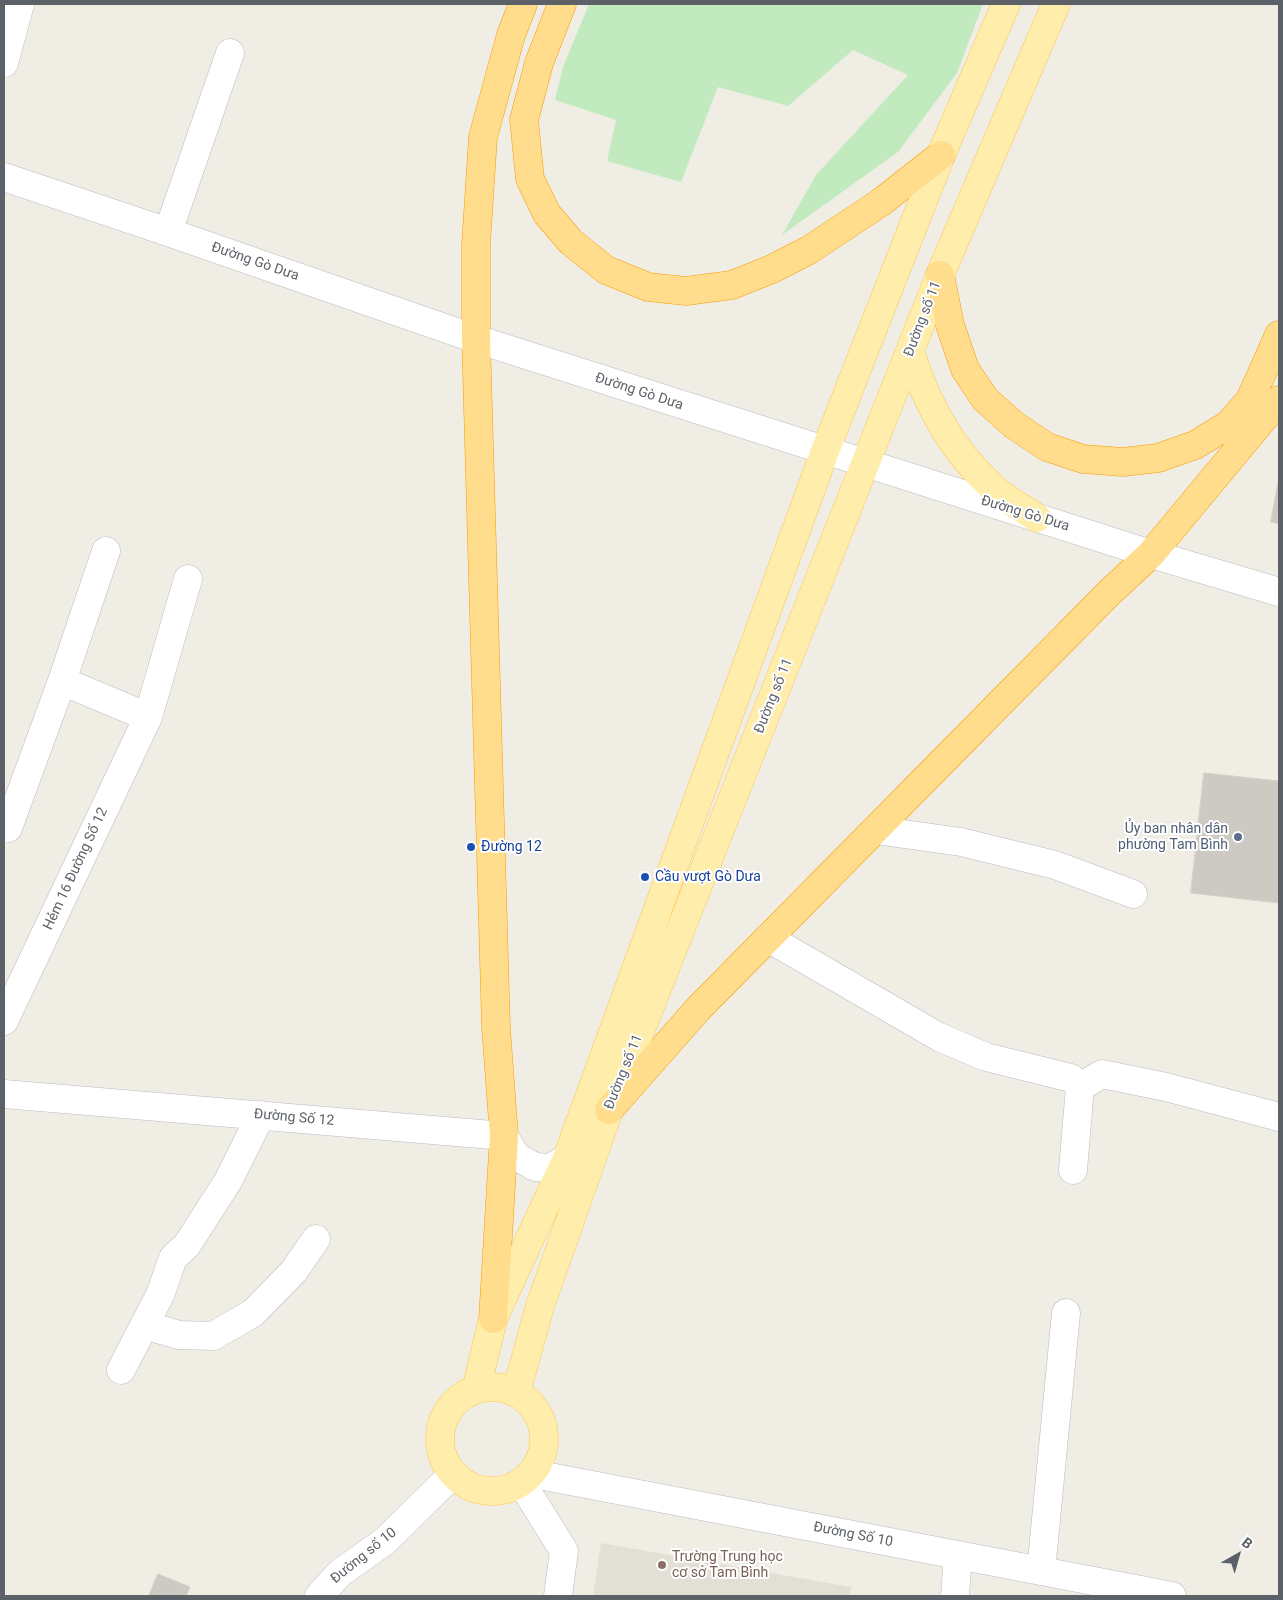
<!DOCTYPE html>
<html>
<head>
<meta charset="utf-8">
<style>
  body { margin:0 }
  #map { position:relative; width:1283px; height:1600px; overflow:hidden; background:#f0ede5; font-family:Roboto,sans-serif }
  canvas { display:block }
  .frame { position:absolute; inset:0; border:5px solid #5c6167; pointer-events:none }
  .north { position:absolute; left:1213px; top:1530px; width:50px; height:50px; -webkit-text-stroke:4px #fff; paint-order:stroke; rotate:38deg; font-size:14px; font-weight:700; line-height:20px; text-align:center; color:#5c6167 }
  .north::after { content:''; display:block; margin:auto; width:18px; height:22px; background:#5c6167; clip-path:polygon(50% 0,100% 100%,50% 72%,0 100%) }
</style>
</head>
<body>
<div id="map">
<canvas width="1283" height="1600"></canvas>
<div class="frame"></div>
<div class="north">B</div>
</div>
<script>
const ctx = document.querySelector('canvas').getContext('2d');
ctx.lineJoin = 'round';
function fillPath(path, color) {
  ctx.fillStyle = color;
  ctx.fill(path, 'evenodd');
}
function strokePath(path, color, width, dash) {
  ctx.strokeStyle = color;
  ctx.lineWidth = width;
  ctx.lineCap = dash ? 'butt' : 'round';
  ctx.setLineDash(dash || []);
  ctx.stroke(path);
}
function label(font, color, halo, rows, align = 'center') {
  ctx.font = font + ' Roboto,sans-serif';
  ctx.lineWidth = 4;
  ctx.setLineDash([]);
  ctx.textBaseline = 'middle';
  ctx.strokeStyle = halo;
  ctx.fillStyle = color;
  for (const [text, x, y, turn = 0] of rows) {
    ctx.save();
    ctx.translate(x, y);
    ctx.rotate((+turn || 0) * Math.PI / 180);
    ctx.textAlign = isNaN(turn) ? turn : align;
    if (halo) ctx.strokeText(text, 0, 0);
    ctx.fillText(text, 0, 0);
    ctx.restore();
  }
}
const education = new Path2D(`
  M601,1543L851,1587L850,1596H593Z`);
const green = new Path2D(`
  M589,4H983L957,73L898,152L782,235L816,175L908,75L853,50L788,106L718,87L681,182L607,161L616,120L555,100L563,67Z`);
const building = new Path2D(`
  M1279,477V524L1271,522Z
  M1204,773L1279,781V903L1191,893Z
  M158,1574L190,1587L186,1596H149Z`);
const minor = new Path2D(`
  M4,63L20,4
  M4,177L168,232L476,339L1151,554L1279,592
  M168,232L230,53
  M62,681L106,551
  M148,717L188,579
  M875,830L961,842L1055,865L1133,894
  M768,938L939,1037L986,1057L1071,1078
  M4,1021L148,717L62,681L8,828
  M4,1094L504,1136L516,1156L535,1167L550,1168L567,1158
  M1073,1170L1080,1087L1102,1074L1166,1087L1279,1117
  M144,1325L179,1335L213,1336L253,1313L294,1271L316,1239
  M121,1370L160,1295L173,1258L187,1245L228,1181L261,1115
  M534,1474L1172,1596
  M521,1482L564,1551L558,1596
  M1041,1571L1066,1313
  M319,1596L340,1573L385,1541L453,1474
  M955,1596L958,1555`);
const major = new Path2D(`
  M910,352C926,402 951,449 990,485C1003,498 1021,507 1037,518
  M440 1439a52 52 0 1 1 104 0a52 52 0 1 1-104 0Z
  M476,1390L493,1319L567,1158L825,451L941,155L1006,4
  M516,1393L540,1306L609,1110L940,275L1056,4`);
const highway = new Path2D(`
  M562,4L539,63L524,120L530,179L547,214L571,242L606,270L648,287L686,291L732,285L772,269L809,250L880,203L941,155
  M940,275L950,325L965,369L985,399L1014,425L1047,447L1083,459L1123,462L1158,458L1195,445L1228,425L1250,400L1279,335
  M609,1110L698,1009L1110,592L1151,554L1279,400
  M493,1319L504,1136L496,1028L476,339V244L483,137L511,35L523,4`);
const markers = [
  [1238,837,5,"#5c6f8a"],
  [471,847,5,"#1a4fb4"],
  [645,877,5,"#1a4fb4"],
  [662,1565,5,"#8d6e63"]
];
const streetNames = [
  ["Đường Gò Dưa",255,262,19],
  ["Đường số 11",923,319,-69],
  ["Đường Gò Dưa",639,392,18],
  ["Đường Gò Dưa",1025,514,17],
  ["Đường số 11",774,696,-68],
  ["Hẻm 16 Đường Số 12",76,869,-65],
  ["Đường số 11",624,1072,-68],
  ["Đường Số 12",294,1118,5],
  ["Đường Số 10",853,1535,11],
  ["Đường số 10",364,1556,-39]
];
const serviceNames = [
  ["Ủy ban nhân dân",1228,829],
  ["phường Tam Bình",1228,845]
];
const transitNames = [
  ["Đường 12",481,847],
  ["Cầu vượt Gò Dưa",655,877]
];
const educationNames = [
  ["Trường Trung học",672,1557],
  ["cơ sở Tam Bình",672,1573]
];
fillPath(education, '#e2dfd5');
fillPath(green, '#c1eabf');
fillPath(building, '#cdcac4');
strokePath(building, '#d6cfc2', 1);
strokePath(minor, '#b7bbc0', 29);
strokePath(major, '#fdc551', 29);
strokePath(highway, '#f59d00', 29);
strokePath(minor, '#fff', 28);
strokePath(major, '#ffeeab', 28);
strokePath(highway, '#ffdd8d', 28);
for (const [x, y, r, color] of markers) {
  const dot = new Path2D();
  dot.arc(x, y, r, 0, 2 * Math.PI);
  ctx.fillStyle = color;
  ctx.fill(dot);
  strokePath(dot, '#fff', 2);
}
label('14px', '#5c6167', '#fff', streetNames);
label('14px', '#4e5e75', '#fff', serviceNames, 'right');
label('14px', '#164399', '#fff', transitNames, 'left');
label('14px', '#785e54', '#fff', educationNames, 'left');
</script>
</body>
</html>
